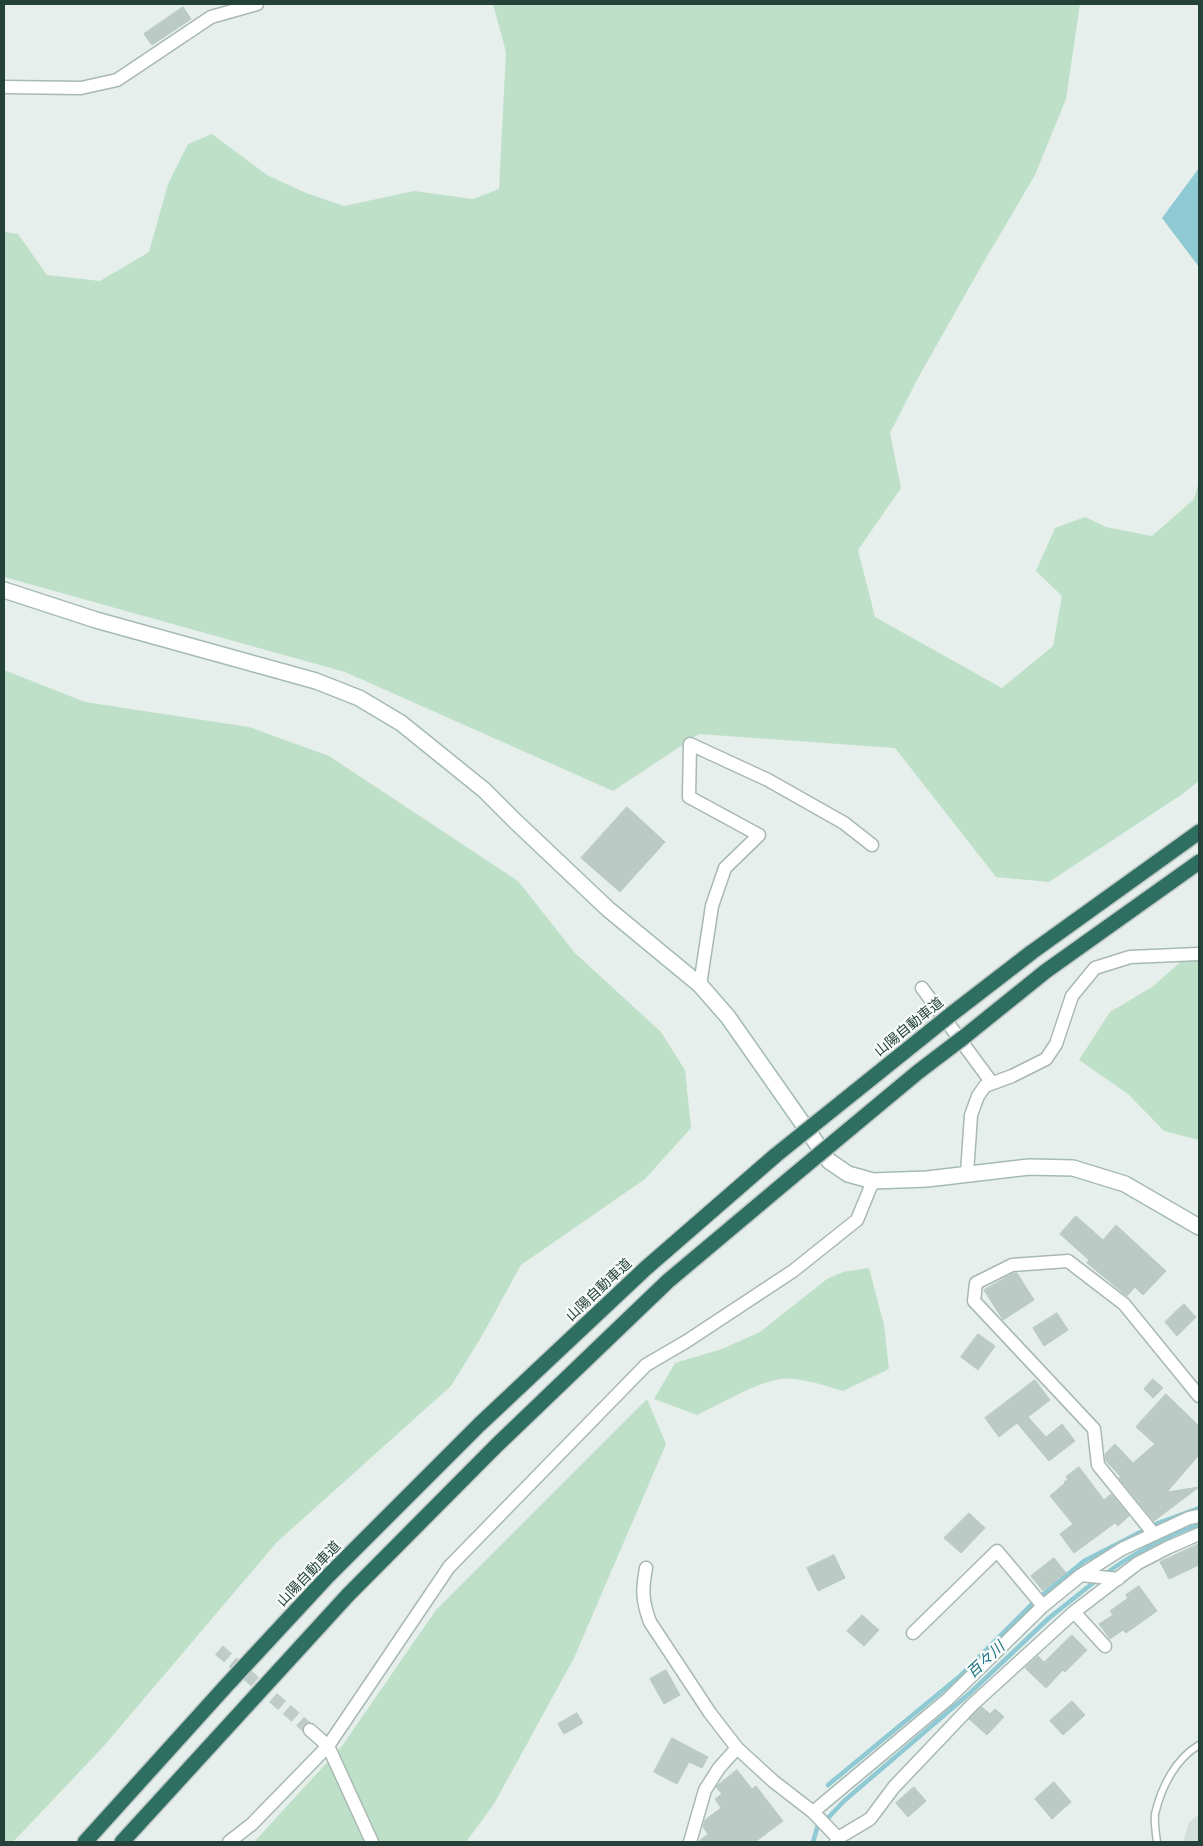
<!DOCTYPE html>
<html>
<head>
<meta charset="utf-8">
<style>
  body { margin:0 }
  #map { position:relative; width:1203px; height:1846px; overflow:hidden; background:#e6efeb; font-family:Raleway,sans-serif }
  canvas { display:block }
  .frame { position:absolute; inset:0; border:5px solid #24423a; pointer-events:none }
</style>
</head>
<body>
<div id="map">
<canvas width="1203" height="1846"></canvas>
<div class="frame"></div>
</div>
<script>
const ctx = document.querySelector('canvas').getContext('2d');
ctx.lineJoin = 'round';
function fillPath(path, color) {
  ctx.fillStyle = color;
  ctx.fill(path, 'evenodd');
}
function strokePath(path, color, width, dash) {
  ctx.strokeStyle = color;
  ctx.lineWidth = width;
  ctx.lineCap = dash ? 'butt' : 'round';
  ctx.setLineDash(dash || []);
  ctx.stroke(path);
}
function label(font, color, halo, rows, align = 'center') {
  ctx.font = font + ' Raleway,"Noto Sans JP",sans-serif';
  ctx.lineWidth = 4.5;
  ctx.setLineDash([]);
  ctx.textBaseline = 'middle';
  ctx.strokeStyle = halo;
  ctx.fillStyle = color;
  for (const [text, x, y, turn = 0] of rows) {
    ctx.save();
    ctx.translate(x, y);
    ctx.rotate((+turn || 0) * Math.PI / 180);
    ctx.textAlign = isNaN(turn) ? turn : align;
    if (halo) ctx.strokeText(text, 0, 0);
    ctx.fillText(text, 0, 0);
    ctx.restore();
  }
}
const built = new Path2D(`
  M1199,1815V1842H1183L1189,1822Z`);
const green = new Path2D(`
  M493,4H1080L1066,99L1035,175L982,265L918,378L890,433L901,488L858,550L875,617L1002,688L1053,646L1062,596L1036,571L1055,528L1085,517L1106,527L1152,536L1194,499L1199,481V781L1181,795L1049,882L996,877L895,748L699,734L613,791L345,672L4,577V232L18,234L47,275L100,281L149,252L168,184L188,144L212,134L267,175L306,193L344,206L414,191L473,199L499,189L506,52Z
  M4,670L85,702L249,727L329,756L518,881L575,953L661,1032L685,1070L691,1128L645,1179L521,1265L483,1334L451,1386L277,1542L103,1747L13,1842H4Z
  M1199,946V1140L1164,1131L1128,1094L1079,1060L1110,1012L1152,987Z
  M869,1268L884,1325L889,1369L843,1391C823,1385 795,1375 775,1380C751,1386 719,1404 697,1415L654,1399L675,1363L722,1349L760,1332L827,1279L843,1272Z
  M647,1399L666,1444L574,1658L494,1804L466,1842H254L342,1746L436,1610Z`);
const water = new Path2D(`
  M1199,168V267L1162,218Z`);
const stream = new Path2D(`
  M1104,1575C1133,1553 1165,1537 1199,1524
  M828,1785L960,1676L1033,1603L1084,1561L1158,1523L1199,1508
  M813,1842L818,1825L827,1819L844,1801L970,1693L1049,1618L1098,1579`);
const building = new Path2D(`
  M183,7L191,19L152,45L144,34Z
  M627,807L665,842L620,892L581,858Z
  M1076,1216L1103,1240L1116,1225L1166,1271L1143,1295L1135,1287L1127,1296L1087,1263L1089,1260L1060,1234Z
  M1014,1273H1017L1034,1300L1003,1320L984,1290Z
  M1184,1304L1196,1317L1177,1336L1165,1322Z
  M1057,1313L1068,1330L1044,1346L1033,1328Z
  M978,1334L995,1346L978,1370L961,1357Z
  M1153,1379L1163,1388L1153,1398L1144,1389Z
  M1035,1380L1050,1400L1028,1417L1046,1437L1062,1424L1075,1441L1049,1461L1017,1423L999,1437L985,1418Z
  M1166,1394L1199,1426V1455L1167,1492L1199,1487L1154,1521L1119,1478L1121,1477L1106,1461L1105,1454L1115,1444L1133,1463L1155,1444L1136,1427Z
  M1079,1467L1104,1500L1111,1494L1129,1516L1118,1526L1115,1523L1074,1553L1060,1534L1073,1524L1050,1496L1065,1483L1064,1482L1068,1479L1066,1477Z
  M969,1513L985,1528L961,1553L944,1538Z
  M1199,1544V1565L1169,1579L1160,1562Z
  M834,1555L845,1578L818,1591L807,1568Z
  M1054,1558L1066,1573L1043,1591L1031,1576Z
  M1139,1586L1157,1611L1126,1633L1123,1630L1110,1639L1099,1624L1113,1615L1110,1611L1128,1598L1126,1595Z
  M862,1615L879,1630L864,1646L847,1631Z
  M1072,1635L1087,1650L1065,1672L1063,1670L1046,1688L1025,1668L1038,1656L1044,1662Z
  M666,1670L680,1695L664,1704L650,1679Z
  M1072,1701L1085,1715L1063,1735L1050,1721Z
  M982,1707L990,1714L995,1709L1004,1717L987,1735L969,1719Z
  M577,1713L583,1723L564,1734L558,1724Z
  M672,1738L708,1757L702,1768L689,1762L677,1784L654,1772Z
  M737,1770L752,1789L756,1786L783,1821L755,1842H698L708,1834L703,1827L705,1820L721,1808L715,1799L722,1794L716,1787Z
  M1054,1782L1071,1802L1052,1819L1035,1799Z
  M914,1787L926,1801L908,1817L896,1803Z`);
const streetTunnel = new Path2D(`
  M219,1650L310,1730`);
const lane = new Path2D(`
  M1157,1842C1156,1834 1154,1823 1155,1814C1161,1788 1175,1759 1199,1745`);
const street = new Path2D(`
  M4,87L81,88L117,80L211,17L257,4
  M700,985L712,906L725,868L759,835L689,797L690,744L768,780L844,823L872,845
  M922,988L992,1083
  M967,1174L971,1115L978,1096L985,1086L1012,1076L1046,1059L1056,1044L1072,996L1095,968L1130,957L1199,954
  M1154,1534L1098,1465L1094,1429L974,1301L976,1283L1012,1265L1068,1261L1124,1304L1199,1396
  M646,1568C642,1590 642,1601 650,1622L710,1713L737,1748L773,1781L813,1812L838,1838
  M1081,1575L1122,1549L1189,1518L1199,1516
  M913,1633L997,1551L1043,1606
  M1105,1646L1074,1612L1138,1563L1167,1548L1199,1534
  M310,1730L328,1746L372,1842
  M813,1812L948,1699L1043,1606L1081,1575L1118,1579
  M229,1842L252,1824L328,1746L449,1567L646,1365L687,1341L793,1271L857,1220L873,1181
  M690,1842L705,1790L719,1768L737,1748
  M836,1842L838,1838L870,1819L894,1787L971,1706L1074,1612`);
const secondary = new Path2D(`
  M4,590L96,620L316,681L359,698L401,723L484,790L515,821L608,909L700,985L728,1017L829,1161L848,1174L873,1181L927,1179L1029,1167L1073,1168L1125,1184L1199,1227`);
const highway = new Path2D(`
  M949,1016L1032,952L1199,832
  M964,1037L1046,971L1199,862
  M85,1842L226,1686L328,1576L479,1425L646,1268L776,1155
  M122,1842L348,1595L497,1445L668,1281L793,1176`);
const highwayBridge = new Path2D(`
  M776,1155L949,1016
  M793,1176L918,1072L964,1037`);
const streetNames = [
  ["山陽自動車道",909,1027,-39],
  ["山陽自動車道",599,1290,-43],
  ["山陽自動車道",309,1574,-46]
];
const waterNames = [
  ["百々川",986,1660,-43]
];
fillPath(built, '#d4dfda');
fillPath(green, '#bfe0c8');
fillPath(water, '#8ec9d4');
strokePath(stream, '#8ec9d4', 4.5);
fillPath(building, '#bbcac4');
strokePath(building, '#b8c9c2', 1);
strokePath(streetTunnel, '#bfccc8', 12, [12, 6]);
strokePath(lane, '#a8b8b2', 9);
strokePath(street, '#a8b8b2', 15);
strokePath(secondary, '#a4bbb3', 18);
strokePath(highway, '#c2cac8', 18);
strokePath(lane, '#fff', 6);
strokePath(street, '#fff', 12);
strokePath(secondary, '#fff', 15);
strokePath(highway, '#2f6f62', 15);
strokePath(highwayBridge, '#c2cac8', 18, []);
strokePath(highwayBridge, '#2f6f62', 15);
label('14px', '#24423a', '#f7fbf9', streetNames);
label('italic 15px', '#1c6f80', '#f7fbf9', waterNames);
</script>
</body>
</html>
